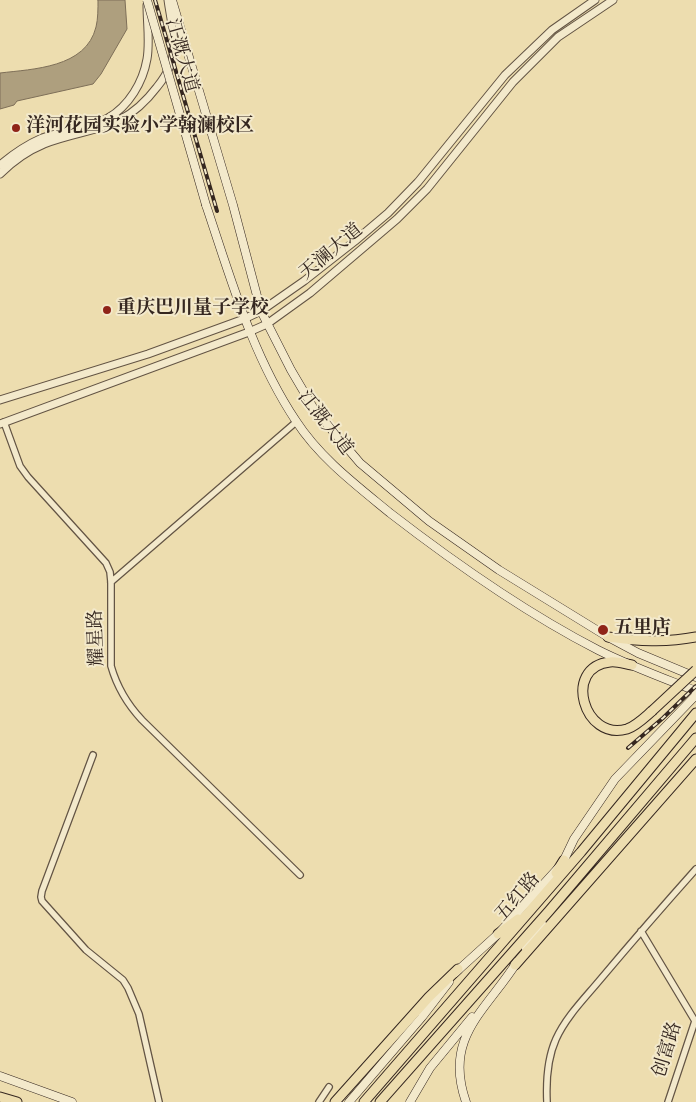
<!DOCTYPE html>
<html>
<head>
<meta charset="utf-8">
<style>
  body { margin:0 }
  canvas { display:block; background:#edddaf }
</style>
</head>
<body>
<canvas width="696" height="1102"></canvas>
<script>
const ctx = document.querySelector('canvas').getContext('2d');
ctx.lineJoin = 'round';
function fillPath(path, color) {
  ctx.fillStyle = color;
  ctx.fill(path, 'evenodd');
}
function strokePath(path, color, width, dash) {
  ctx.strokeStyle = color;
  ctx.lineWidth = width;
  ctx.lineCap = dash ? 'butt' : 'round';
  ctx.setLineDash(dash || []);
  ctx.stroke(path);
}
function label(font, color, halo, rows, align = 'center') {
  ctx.font = font + ' Vollkorn,"Noto Serif SC",serif';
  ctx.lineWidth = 4;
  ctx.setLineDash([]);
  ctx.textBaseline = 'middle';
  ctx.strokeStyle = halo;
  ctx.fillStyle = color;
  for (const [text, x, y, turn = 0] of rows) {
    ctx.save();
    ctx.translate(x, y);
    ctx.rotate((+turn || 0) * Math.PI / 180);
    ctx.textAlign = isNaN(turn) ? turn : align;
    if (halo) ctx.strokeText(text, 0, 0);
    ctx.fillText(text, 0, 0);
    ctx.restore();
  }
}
const water = new Path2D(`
  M98,0H125L127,29L101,74L93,84L17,101L14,105L0,109V73C33,69 86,68 96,27C98,19 98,9 98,0Z`);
const minor = new Path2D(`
  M4,422L20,466L28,477L106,563L110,572L111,582V666C117,687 127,704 142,720L300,875
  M111,582L296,422
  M93,755L42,891L41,897L42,901L86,950L123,980L128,988L139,1014L159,1102
  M641,931L695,1021L668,1102
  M319,1102L329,1087
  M547,1102C546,1080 547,1059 556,1039C566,1017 584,999 599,981C631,943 663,906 696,869`);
const tertiary = new Path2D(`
  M0,165C13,154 26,145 42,138C63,131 89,128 108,118C129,106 143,82 147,59C150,42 147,23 147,5
  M0,174C13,161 27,151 44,144C92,126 122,133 157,87C166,76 174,61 174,46C174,31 170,15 168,0
  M0,400L148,354L244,319L261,311L304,281L355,241L388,213L418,182L505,75L552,30L595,0
  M0,424L249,332L267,324L310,293L397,219L427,189L513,82L558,37L613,0`);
const secondary = new Path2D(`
  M172,0L233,205L261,311L291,370L314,409L360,463L429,521L499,570L608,637L638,653L696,677
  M206,205C231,279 252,355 296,421C320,458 356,485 390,513C456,564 524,612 598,650C630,666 663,678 696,691
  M526,948L542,924
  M455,973L498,934L560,866L564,860L574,839L615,779L696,695
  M0,1076L72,1102
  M349,1102L422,1017L449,982
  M410,1102L430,1068L472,1017
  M466,1102C443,1037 486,1011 517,962`);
const trunk = new Path2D(`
  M608,637C638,641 666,643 696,637
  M632,665C625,664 617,661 610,662C562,667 584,742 627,729C636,726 645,717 652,711
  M556,873L564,860
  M498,934L518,919
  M515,965L696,759
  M0,1097L17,1102
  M335,1102L429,997L458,969
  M364,1102L581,852L696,713
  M380,1102L549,911L696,738`);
const rail = new Path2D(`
  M155,0L217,211
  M628,748L663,718L696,686`);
const secondaryBridge = new Path2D(`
  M147,0L206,205`);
const trunkBridge = new Path2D(`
  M652,711L696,670`);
const markers = [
  [16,128,5,"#8f2418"],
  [107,310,5,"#8f2418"],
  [603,630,6,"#8f2418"]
];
const streetNames = [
  ["江溉大道",180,56,74],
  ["天澜大道",332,253,-40],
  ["江溉大道",324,424,52],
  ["耀星路",98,638,-92],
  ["五红路",519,898,-49],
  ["创富路",669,1050,-73]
];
const poiNames = [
  ["洋河花园实验小学翰澜校区",26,128],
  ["重庆巴川量子学校",117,310],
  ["五里店",614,630]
];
fillPath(water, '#ae9f7e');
strokePath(water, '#7e6f58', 1);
strokePath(minor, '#635444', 8);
strokePath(tertiary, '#635444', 9);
strokePath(secondary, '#352720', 9);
strokePath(trunk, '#352720', 11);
strokePath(minor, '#f3e9cb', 5.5);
strokePath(tertiary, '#f3e9cb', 7);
strokePath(secondary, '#f3e9cb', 8);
strokePath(trunk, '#edddaf', 9);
strokePath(rail, '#352720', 4);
strokePath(rail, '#f3e9cb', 2, [5.5]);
strokePath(secondaryBridge, '#352720', 9, []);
strokePath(trunkBridge, '#352720', 11, []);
strokePath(secondaryBridge, '#f3e9cb', 8);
strokePath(trunkBridge, '#edddaf', 9);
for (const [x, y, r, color] of markers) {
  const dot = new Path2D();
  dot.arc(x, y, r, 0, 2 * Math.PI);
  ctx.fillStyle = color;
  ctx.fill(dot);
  strokePath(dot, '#f3e9cb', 2);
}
label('19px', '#352720', '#f3e9cb', streetNames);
label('bold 19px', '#352720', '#f3e9cb', poiNames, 'left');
</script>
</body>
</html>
